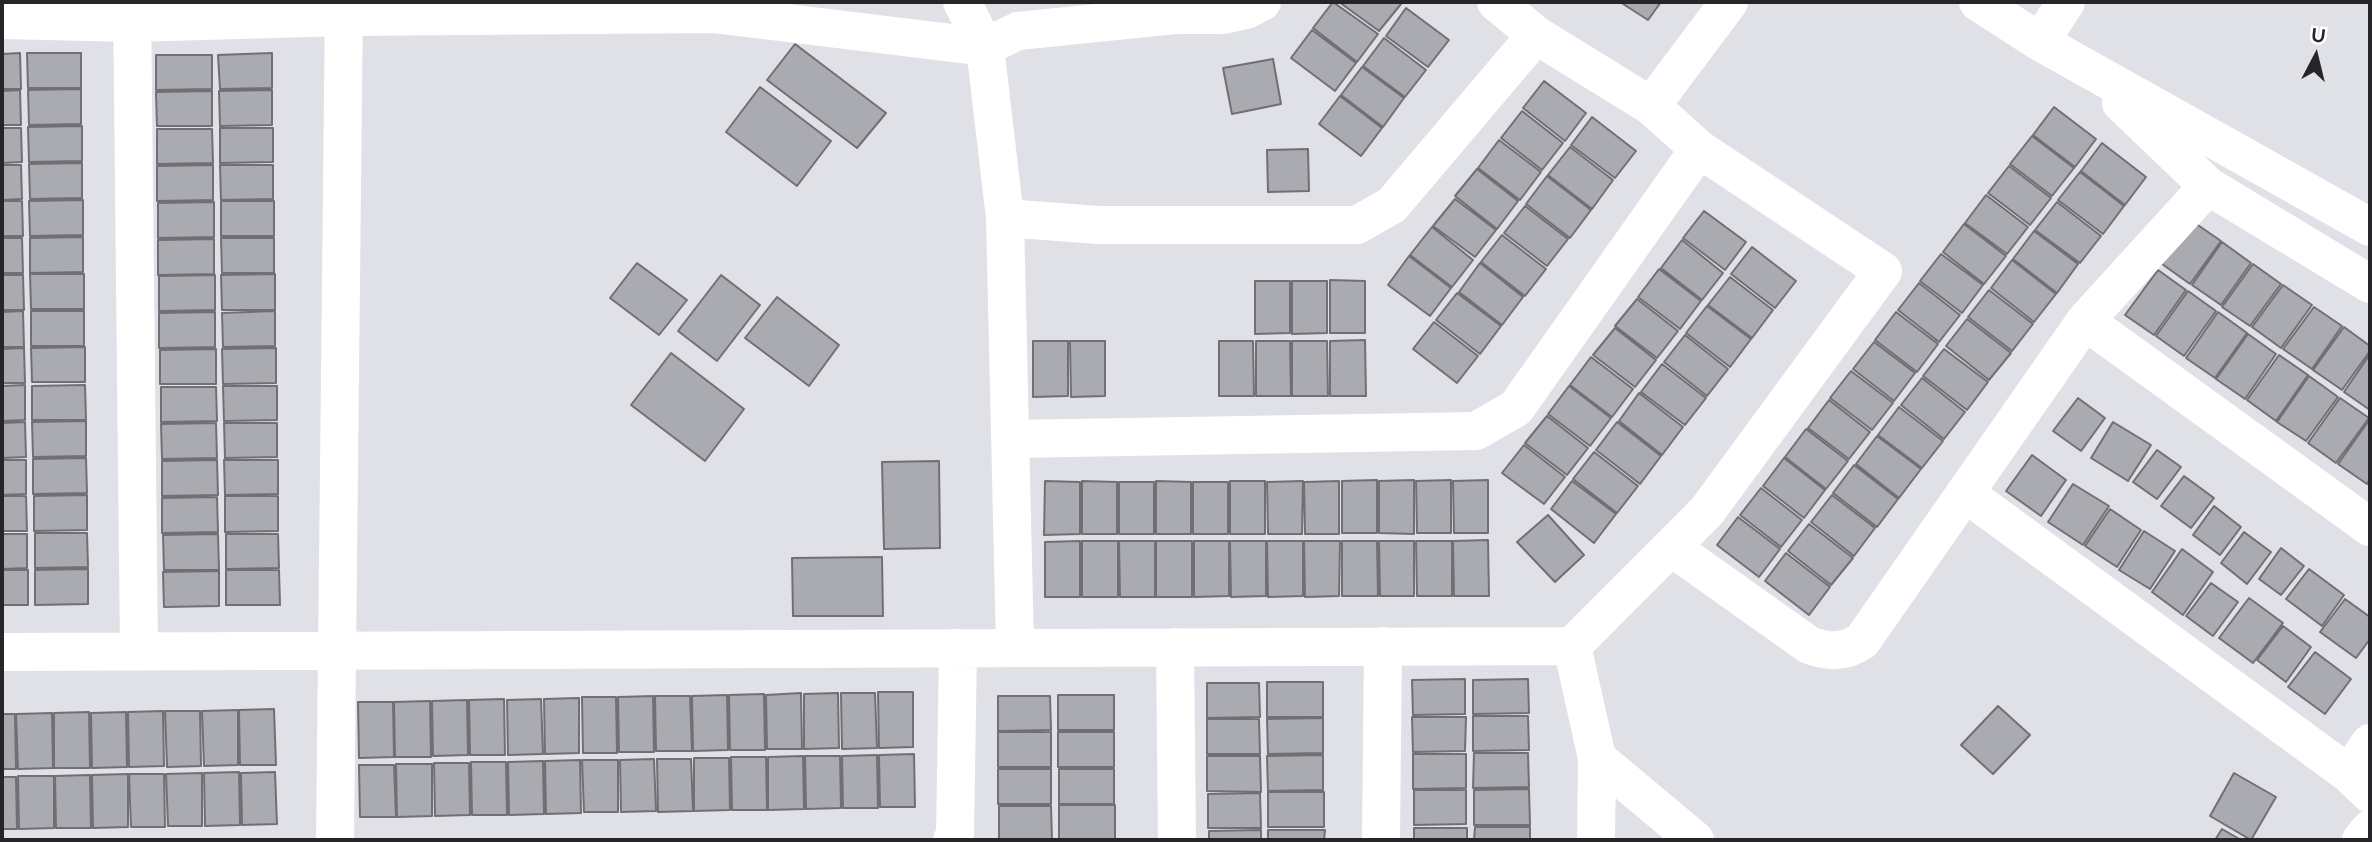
<!DOCTYPE html>
<html>
<head>
<meta charset="utf-8">
<style>
  body { margin:0 }
  #map { position:relative; width:2372px; height:842px; overflow:hidden; background:#e0e1e7; font-family:Raleway,sans-serif }
  canvas { display:block }
  .frame { position:absolute; inset:0; border:4px solid #262628; pointer-events:none }
  .north { position:absolute; left:2281px; top:21px; width:70px; height:70px; -webkit-text-stroke:5px #fff; paint-order:stroke; rotate:7deg; font-size:19px; font-weight:700; line-height:28px; text-align:center; color:#262628 }
  .north::after { content:''; display:block; margin:auto; width:24px; height:32px; background:#262628; clip-path:polygon(50% 0,100% 100%,50% 72%,0 100%) }
</style>
</head>
<body>
<div id="map">
<canvas width="2372" height="842"></canvas>
<div class="frame"></div>
<div class="north">U</div>
</div>
<script>
const ctx = document.querySelector('canvas').getContext('2d');
ctx.lineJoin = 'round';
function fillPath(path, color) {
  ctx.fillStyle = color;
  ctx.fill(path, 'evenodd');
}
function strokePath(path, color, width, dash) {
  ctx.strokeStyle = color;
  ctx.lineWidth = width;
  ctx.lineCap = dash ? 'butt' : 'round';
  ctx.setLineDash(dash || []);
  ctx.stroke(path);
}
const building = new Path2D(`
  M1333,2L1378,34L1357,62L1313,28Z
  M1339,2H1398L1401,4L1379,31Z
  M1620,2H1661L1648,20Z
  M1406,8L1449,40L1428,67L1386,36Z
  M1312,30L1356,63L1335,91L1291,58Z
  M1384,38L1426,70L1405,97L1363,66Z
  M795,44L886,113L857,148L767,80Z
  M20,53L21,89H2V54Z
  M27,53H81V88H28Z
  M272,53V88L220,89L218,55Z
  M156,55H212V89L156,90Z
  M1273,59L1281,104L1232,114L1223,68Z
  M1362,67L1404,98L1383,127L1341,95Z
  M1544,81L1586,113L1565,141L1523,108Z
  M760,87L831,141L797,186L726,132Z
  M81,89V124L29,125L28,90Z
  M20,90L21,125H2V91Z
  M272,90V125L220,126L219,91Z
  M212,91V126H157L156,92Z
  M1340,96L1382,128L1361,156L1319,124Z
  M2054,107L2096,139L2075,167L2033,135Z
  M1522,111L1563,143L1542,170L1501,138Z
  M1592,117L1636,151L1615,178L1571,145Z
  M82,126V161L29,162L28,127Z
  M2,128H21L22,162L2,163Z
  M220,128H273V162L220,163Z
  M157,129H212L213,163L157,164Z
  M2032,136L2074,168L2052,196L2010,164Z
  M1499,140L1541,172L1520,200L1478,168Z
  M2102,143L2146,177L2125,205L2081,171Z
  M1570,147L1613,180L1592,209L1548,175Z
  M1308,149L1309,191L1268,192L1267,150Z
  M82,163V198L30,199L29,164Z
  M2,165H21L22,199L2,200Z
  M213,165V200L157,201V166Z
  M220,165H273V199L221,200Z
  M2009,166L2051,198L2030,225L1988,193Z
  M1477,169L1518,201L1497,229L1455,196Z
  M2080,172L2124,206L2103,234L2058,200Z
  M1547,176L1591,210L1570,238L1526,204Z
  M1986,195L2028,227L2007,254L1965,223Z
  M1455,199L1496,230L1475,257L1433,226Z
  M83,200V235L30,236L29,201Z
  M2,201H22L23,236H2Z
  M221,201H274V236H221Z
  M214,202V237L158,238V203Z
  M2057,202L2101,236L2080,263L2035,230Z
  M1525,206L1568,239L1547,266L1504,233Z
  M1704,211L1746,242L1725,270L1683,238Z
  M2192,221L2221,241L2190,284L2162,264Z
  M1964,224L2006,256L1984,284L1943,252Z
  M1432,227L1473,260L1452,287L1410,255Z
  M2034,231L2078,264L2057,293L2013,259Z
  M1502,235L1546,269L1525,296L1481,262Z
  M83,237V272L30,273V238Z
  M2,238H22L23,273H2Z
  M221,238H274V273H222Z
  M214,239V274L158,275V240Z
  M1682,240L1723,273L1702,300L1661,268Z
  M2222,242L2251,263L2221,305L2192,285Z
  M1752,247L1796,281L1775,308L1731,274Z
  M1941,254L1983,285L1962,313L1920,281Z
  M1409,256L1451,288L1430,316L1388,285Z
  M2012,260L2056,294L2034,322L1991,288Z
  M637,263L687,300L659,335L610,298Z
  M1480,263L1523,297L1502,325L1459,292Z
  M2253,264L2281,284L2250,326L2222,307Z
  M1659,269L1701,301L1680,329L1638,297Z
  M2158,270L2186,290L2154,335L2125,315Z
  M30,274H84V309H31Z
  M275,274V310H222L221,275Z
  M2,275H23L24,310H2Z
  M215,275V310L159,311V276Z
  M721,275L760,305L717,361L678,331Z
  M1730,277L1773,310L1752,338L1708,305Z
  M1330,280L1365,281V333H1330Z
  M1255,281H1290V333L1255,334Z
  M1292,281H1327V333L1292,334Z
  M1919,283L1960,315L1939,342L1898,310Z
  M2283,285L2312,305L2281,348L2252,327Z
  M1989,290L2033,324L2012,351L1968,317Z
  M2188,291L2216,311L2184,356L2156,336Z
  M1457,293L1501,326L1480,354L1436,320Z
  M777,297L839,345L809,386L745,338Z
  M1637,299L1678,331L1657,358L1615,326Z
  M1707,306L1751,339L1730,367L1686,333Z
  M2314,307L2342,326L2312,369L2283,349Z
  M23,311L24,347H2V312Z
  M31,311H84V346H31Z
  M275,311V346L223,347L222,313Z
  M215,312V347L159,348V313Z
  M1896,312L1938,344L1917,372L1875,340Z
  M2218,312L2247,333L2215,378L2186,358Z
  M1967,319L2011,353L1989,380L1946,346Z
  M1434,322L1478,356L1457,383L1413,349Z
  M2344,327L2370,346V351L2342,390L2313,370Z
  M1615,328L1656,360L1635,387L1593,355Z
  M2248,334L2276,354L2245,399L2216,379Z
  M1685,335L1728,369L1707,396L1664,362Z
  M1365,340L1366,396H1330V341Z
  M1033,341H1068V396L1033,397Z
  M1070,341H1105V396L1071,397Z
  M1219,341H1253L1254,396H1219Z
  M1256,341H1290L1291,396H1256Z
  M1292,341H1327L1328,396H1292Z
  M1874,342L1915,373L1894,401L1853,369Z
  M85,347V382H32L31,348Z
  M24,348L25,383H2V349Z
  M276,348V383L223,384L222,349Z
  M216,349V384H160V350Z
  M1944,349L1988,382L1967,410L1923,376Z
  M671,353L744,409L705,461L631,405Z
  M2370,354V410L2344,392Z
  M2279,355L2308,375L2276,421L2247,400Z
  M1591,357L1633,389L1612,417L1570,385Z
  M1662,364L1706,398L1685,425L1641,392Z
  M1851,371L1893,403L1872,430L1830,398Z
  M2309,376L2338,397L2306,441L2277,422Z
  M1922,378L1965,412L1944,439L1901,405Z
  M25,385V420L2,421V386Z
  M85,385L86,420H32V386Z
  M223,386H277V420L224,421Z
  M1569,386L1611,418L1590,446L1548,414Z
  M161,387H216L217,421L161,422Z
  M1639,393L1683,427L1662,455L1619,421Z
  M2078,398L2105,418L2081,451L2053,431Z
  M2340,398L2369,418L2336,463L2308,443Z
  M1829,400L1870,432L1849,459L1808,428Z
  M1899,407L1943,441L1922,468L1878,435Z
  M1547,416L1588,448L1567,475L1525,443Z
  M2370,419V479L2367,484L2338,464Z
  M86,421V456L33,457L32,422Z
  M25,422L26,457L2,458V423Z
  M1617,422L1661,456L1640,484L1596,450Z
  M2113,422L2151,445L2128,481L2091,458Z
  M216,423L217,458L162,459L161,424Z
  M224,423H277V457L225,458Z
  M1806,429L1848,461L1826,489L1785,457Z
  M1877,436L1921,469L1899,498L1856,464Z
  M1524,445L1565,477L1544,504L1502,473Z
  M2157,450L2181,467L2157,499L2133,482Z
  M1594,452L1638,486L1617,513L1573,479Z
  M2032,455L2066,480L2041,516L2006,491Z
  M86,458L87,493L33,494V459Z
  M1784,458L1825,490L1804,518L1763,486Z
  M2,460H26V494L2,495Z
  M217,460L218,495L162,496V461Z
  M224,460H278V494L225,495Z
  M939,461L940,548L884,549L882,462Z
  M1854,465L1898,499L1877,527L1833,493Z
  M2184,476L2214,498L2191,528L2161,506Z
  M1377,480V533H1342V481Z
  M1414,480V534L1379,533V481Z
  M1451,480V533H1417L1416,481Z
  M1488,480V533H1454L1453,481Z
  M1045,481L1080,482V534L1044,535Z
  M1082,481L1117,482V534H1082Z
  M1156,481L1191,482V534H1156Z
  M1230,481H1265V534H1230Z
  M1303,481L1302,534H1268L1267,482Z
  M1339,481V534H1305L1304,482Z
  M1572,481L1616,514L1594,543L1551,509Z
  M1119,482H1154V534H1119Z
  M1193,482H1228V534H1193Z
  M2073,484L2109,506L2083,545L2048,522Z
  M1761,488L1802,520L1781,547L1740,515Z
  M87,495V530L34,531V496Z
  M1832,495L1875,528L1854,556L1811,522Z
  M2,496H26L27,531H2Z
  M225,496H278V531L225,532Z
  M217,497L218,532L162,533V498Z
  M2214,506L2241,527L2220,555L2193,535Z
  M2110,509L2141,530L2117,567L2085,546Z
  M1548,515L1584,555L1555,582L1517,542Z
  M1738,517L1780,549L1759,577L1717,545Z
  M1809,524L1853,558L1831,585L1788,551Z
  M2144,531L2175,551L2150,589L2119,570Z
  M2244,532L2271,552L2247,584L2221,563Z
  M35,533H87L88,567L35,568Z
  M2,534H27V568L2,569Z
  M218,534L219,570H164L163,535Z
  M226,534H278L279,568L226,569Z
  M1488,540L1489,596H1454L1453,541Z
  M1080,541V597H1045V542Z
  M1082,541H1118V597H1082Z
  M1119,541H1155V597H1120Z
  M1156,541H1192V597H1156Z
  M1194,541H1229V596L1194,597Z
  M1230,541H1266V596L1231,597Z
  M1267,541H1303V596L1268,597Z
  M1304,541H1340L1339,596L1305,597Z
  M1342,541H1377L1378,596H1342Z
  M1379,541H1414V596H1380Z
  M1416,541H1452V596H1417Z
  M2281,548L2304,566L2281,595L2259,579Z
  M2182,549L2213,572L2183,615L2152,592Z
  M1786,553L1830,587L1809,615L1765,581Z
  M882,557L883,616H793L792,558Z
  M88,569V604L35,605V570Z
  M2309,569L2344,595L2322,626L2286,599Z
  M2,570H28V605H2Z
  M226,570H279L280,605H226Z
  M219,571V606L164,607L163,572Z
  M2211,583L2238,602L2213,636L2186,616Z
  M2249,598L2283,623L2253,663L2219,638Z
  M2345,599L2370,617V639L2356,658L2320,632Z
  M2283,626L2311,647L2286,682L2257,660Z
  M2315,652L2351,679L2325,714L2288,687Z
  M1465,679V714L1413,715L1412,680Z
  M1528,679L1529,713L1473,714V680Z
  M1267,682H1323V717H1267Z
  M1207,683H1259L1260,717L1207,718Z
  M878,692H913V747L879,748Z
  M801,693L802,749H767L766,695Z
  M838,693L839,748L804,749V694Z
  M841,693H875L877,748L842,749Z
  M764,694L765,750H730L729,695Z
  M727,695L728,750L693,751L692,696Z
  M1058,695H1114V730H1058Z
  M653,696L654,752H619L618,697Z
  M655,696H690L692,751H656Z
  M998,696H1050L1051,730L998,731Z
  M582,697H616L617,753H583Z
  M579,698V753L545,754L544,699Z
  M504,699L505,755H470L469,700Z
  M541,699L543,754L508,755L507,700Z
  M467,700L468,755L433,756L432,701Z
  M430,701L431,757H395L394,702Z
  M358,702H393L394,757L359,758Z
  M1998,706L2030,735L1993,774L1961,745Z
  M274,709L276,765H240L239,710Z
  M238,710V765L204,766L202,711Z
  M163,711L164,766L129,767L128,712Z
  M165,711H200L201,766L167,767Z
  M89,712L90,768H54V713Z
  M126,712L127,767L92,768L91,713Z
  M52,713L53,768L18,769L16,714Z
  M2,714H15L16,769H2Z
  M1473,716H1528L1529,750L1473,751Z
  M1412,717H1466L1465,751L1413,752Z
  M1323,718V753L1268,754L1267,719Z
  M1207,719H1259L1260,754H1207Z
  M998,732H1051V767H998Z
  M1058,732H1114V767H1058Z
  M1474,753H1528L1529,787L1473,788Z
  M914,754L915,807H880L879,755Z
  M1413,754H1466V788L1413,789Z
  M877,755L878,808H843L842,756Z
  M1323,755V790L1268,791L1267,756Z
  M803,756L804,809L768,810V757Z
  M805,756H840L841,808L806,809Z
  M1207,756H1260L1261,792L1207,791Z
  M731,757H766L767,810H732Z
  M694,758H729L730,810L694,811Z
  M654,759L656,811L621,812L620,760Z
  M657,759H691L693,811L658,812Z
  M580,760L581,813L546,814L545,761Z
  M582,760H618V812H584Z
  M543,761L544,814L509,815L508,762Z
  M471,762H506L507,815H472Z
  M434,763H469L470,815L435,816Z
  M396,764H432V816L397,817Z
  M359,765H394L396,817H360Z
  M998,769H1051V804H998Z
  M1059,769H1114V804H1059Z
  M239,772L240,825L205,826L204,773Z
  M275,772L277,824L242,825L241,773Z
  M202,773V826H168L166,774Z
  M2234,773L2276,797L2251,840L2210,816Z
  M128,774V827L93,828L92,775Z
  M129,774H164L165,827H131Z
  M90,775L91,828H56L55,776Z
  M18,776H54V828L19,829Z
  M2,777H16L17,829H2Z
  M1529,789L1530,825H1474V790Z
  M1414,790H1466V824L1414,825Z
  M1268,792H1324V827H1268Z
  M1260,793L1261,828H1208V794Z
  M1059,805H1115V840H1059Z
  M999,806H1051L1052,840H999Z
  M1475,827H1530V840H1474Z
  M1414,828H1467V840H1414Z
  M2222,829L2241,840H2215Z
  M1261,830V840H1209V831Z
  M1268,830H1325L1324,840H1268Z`);
const street = new Path2D(`
  M132,2L139,651
  M962,2L985,47L1005,218
  M1978,2L2040,42
  M2066,2L2040,42L2370,227
  M2,20L133,23L344,17L713,14L985,47L1018,31L1175,15H1223L1246,10L1262,2
  M2121,103L2208,186L2370,284
  M1651,106L1729,2
  M2085,321L2370,527
  M1011,439L1476,431L1516,408L1699,149
  M1965,493L2349,774L2370,794
  M1671,547L1809,645C1828,652 1844,653 1862,641L2085,321L2208,186
  M1572,646L1597,758L1596,840
  M1015,647L1005,218L1098,225H1357L1392,205L1536,35
  M1175,647L1177,840
  M2,652L1572,646L1707,511L1883,271L1699,149L1651,106L1536,35L1496,2
  M1597,758L1695,840
  M2349,774L2370,743
  M335,840L344,2
  M952,840L955,835L958,648
  M1381,840L1383,646
  M2361,840L2370,829`);
fillPath(building, '#aaabb1');
strokePath(building, '#6f6f75', 2);
strokePath(street, '#fff', 38);
</script>
</body>
</html>
